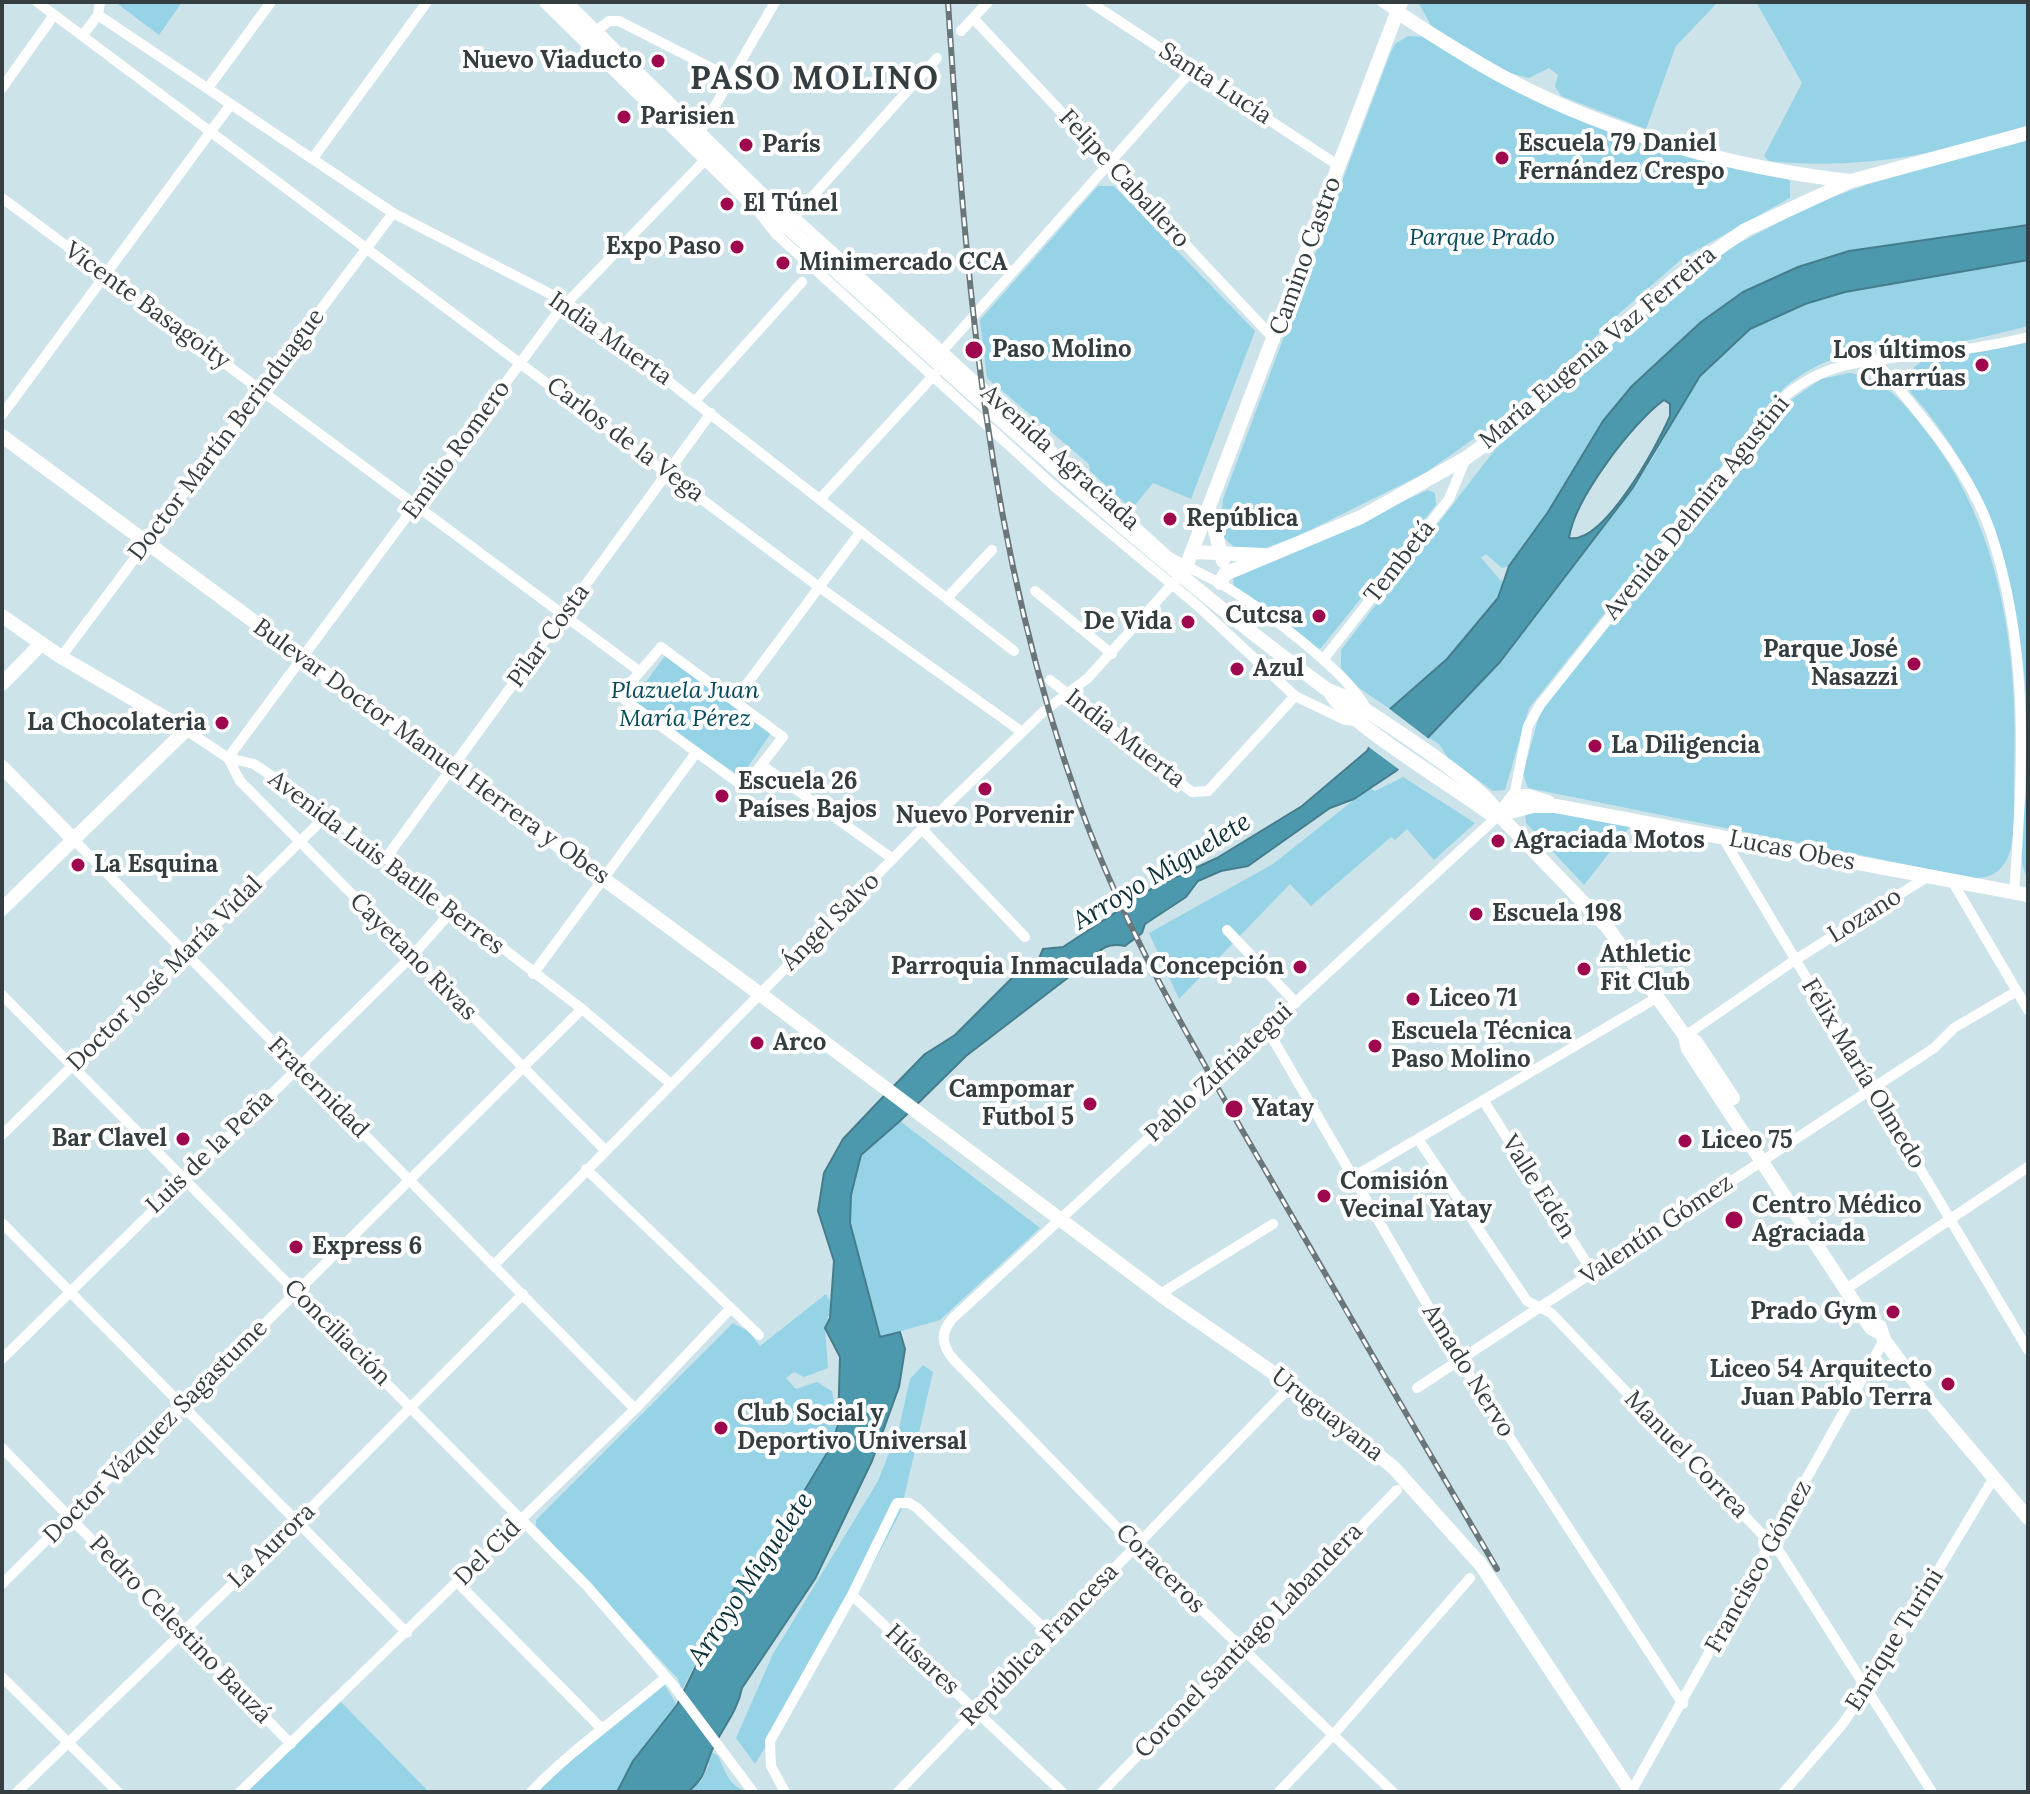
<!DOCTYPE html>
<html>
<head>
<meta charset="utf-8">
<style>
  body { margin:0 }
  #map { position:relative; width:2030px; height:1794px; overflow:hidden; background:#cce3ea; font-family:Lora,serif }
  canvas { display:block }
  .frame { position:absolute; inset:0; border:4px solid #343d40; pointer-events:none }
</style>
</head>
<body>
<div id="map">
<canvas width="2030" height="1794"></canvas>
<div class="frame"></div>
</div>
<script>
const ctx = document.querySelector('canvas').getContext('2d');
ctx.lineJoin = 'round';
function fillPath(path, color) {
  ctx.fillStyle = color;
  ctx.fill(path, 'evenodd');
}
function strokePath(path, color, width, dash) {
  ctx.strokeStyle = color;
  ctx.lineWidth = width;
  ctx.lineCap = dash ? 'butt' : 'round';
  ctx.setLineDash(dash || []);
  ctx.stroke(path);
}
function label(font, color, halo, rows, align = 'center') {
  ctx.font = font + ' Lora,serif';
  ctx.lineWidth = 8;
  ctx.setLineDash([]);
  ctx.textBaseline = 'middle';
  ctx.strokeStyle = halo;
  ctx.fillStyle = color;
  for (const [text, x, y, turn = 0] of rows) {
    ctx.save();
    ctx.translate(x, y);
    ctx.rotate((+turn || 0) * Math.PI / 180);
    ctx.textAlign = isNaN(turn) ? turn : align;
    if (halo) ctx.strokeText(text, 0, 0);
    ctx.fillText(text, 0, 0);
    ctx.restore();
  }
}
const green = new Path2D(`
  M115,2H182L159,35Z
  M1418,2H1718L1676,46L1646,129L1561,96L1555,86L1558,75L1549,68L1529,78L1510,73L1432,27Z
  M1756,2H2028V125C1942,155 1860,170 1769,161L1764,156L1802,83Z
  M1408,36L1427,37L1533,96L1786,175L1790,182V198L1684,257L1614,318L1542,391L1425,473L1298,536L1265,548H1235L1220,534L1223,499L1390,54L1395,44Z
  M2028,140V225L1743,292L1701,322L1632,386L1603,421L1548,512L1509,566L1502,568L1486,554L1481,558L1505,585C1479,633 1433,676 1390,709L1359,688L1341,668V650L1500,443L1690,275L1728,249L1818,202L1869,184Z
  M1098,186H1114L1255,331L1191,499L1153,483L1132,509L1090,471L1089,464L987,378L980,320Z
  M2028,260V326C2000,333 1971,341 1942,344C1878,351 1838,344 1784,388L1529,708L1505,790L1493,791L1448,758L1439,744L1426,736L1438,727C1496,659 1555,592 1608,521C1624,500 1640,478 1654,456C1681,410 1703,357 1753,328C1835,280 1936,277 2028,260Z
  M2028,341V879C2012,851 2026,808 2028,778C2030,635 2008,502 1911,393L1909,385L1914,367L1924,360Z
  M1850,373C1883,378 1901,400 1921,425C2003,525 2019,655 2014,780C2013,804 2017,838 2007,859C2000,873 1988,879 1973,878L1528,788L1523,774L1540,712L1791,400L1821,379Z
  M1428,490L1435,493L1436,505L1321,648L1317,649L1234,586L1233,578Z
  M665,656L771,733L741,777L631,702Z
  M1403,777L1475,823L1434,860L1407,829L1395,840L1391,837L1311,906L1290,884L1179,999L1149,933L1273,864L1369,788L1375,791Z
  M1531,809L1631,825L1584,885L1526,823L1525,813Z
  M900,1121L1040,1228L940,1320L880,1337L850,1223L851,1195L861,1155Z
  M826,1294L832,1304L825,1328L828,1368L804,1377L794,1372L786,1378L796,1389L817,1382L832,1391L838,1425L830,1448L797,1503L732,1592L682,1690L678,1679L536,1526V1520L733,1323L748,1331L760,1346Z
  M923,1365L933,1372L901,1511L848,1612L755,1764L736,1738L773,1654L878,1481L899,1428L910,1379Z
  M664,1684L677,1705L633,1761L617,1792H528Z
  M341,1702L429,1792H247Z
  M703,1746L718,1756C727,1773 727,1784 747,1792H688L701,1781L709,1765Z`);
const water = new Path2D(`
  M2028,225V260L1845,292L1805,304L1750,329L1700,376L1632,489L1500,662L1396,771L1354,799L1330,808L1248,866L1221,871L1198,881L1186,897L1145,924L1142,933L1125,946C1109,943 1101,947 1091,960L966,1056L900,1121L861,1155L851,1195L850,1223L880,1337L900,1332L905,1349L899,1387L872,1461L815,1579L742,1688C737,1713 722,1728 712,1750C703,1771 707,1775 688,1792H617L633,1761L677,1705L732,1592L797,1503L830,1448L838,1425L840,1357L825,1328L830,1318L834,1261L818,1211L824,1173L843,1139L881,1099L925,1054L955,1035L1023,967L1037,963L1043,949L1063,947L1154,887L1217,858L1302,806L1367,751L1390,709L1447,659L1498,598L1509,566L1548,512L1603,421L1632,386L1701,322L1743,292L1798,267L1849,251ZM1664,400L1670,404V416C1658,444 1604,545 1569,538C1574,500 1632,423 1664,400Z`);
const pier = new Path2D(`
  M1387,707L1429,739L1401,771L1366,745Z`);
const street = new Path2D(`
  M37,2L819,587L1022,732
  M1090,2L1339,166
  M1382,2L1397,12
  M98,15L393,213L568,303L1014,651
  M973,18L1275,340
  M961,31L988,2
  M595,32L609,21H619L731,78
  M83,35L98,15L100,2
  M2,88L54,15
  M208,88L271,2
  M696,139L775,2
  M313,158L427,2
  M2,198L639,671
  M776,200L1168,556C1187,568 1209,576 1228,588C1264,610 1349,673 1367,710
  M756,209L776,234L1056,488L1199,607L1295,696L1345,720L1358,721
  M795,216L937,58
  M938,356L1193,69
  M1874,359C1918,412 1966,464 1990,530C2030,646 2023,772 2014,893
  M696,400L802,282
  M2,415L231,104
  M820,499L935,374
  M1035,591L1112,654
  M948,597L992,550
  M661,647L783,737L744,787L625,700L627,687Z
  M61,657L393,213
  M1323,660L1449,499L1466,458
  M1050,680L1192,792L1208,791L1295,696
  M735,700L861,531
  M186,730L228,758L254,764L328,814L582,1009L671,1084
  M228,758L558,312L706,159
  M228,758L240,781L605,1150
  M762,765L893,859
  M1514,796L1528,726L1540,705L1784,397C1828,359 1875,360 1930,354C1963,350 1996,345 2028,337
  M922,829L1025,937
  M1723,838L2028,1350
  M73,839L635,1409
  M386,858L711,413
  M1952,881L2028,1010
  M1227,930L1296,1003
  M533,974L696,753
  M2,995L587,1586L673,1685L753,1792
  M1267,1029L1460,1361L1683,1704
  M1685,1036L1795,960L1927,877
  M1483,1100L1593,1273
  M2,1135L328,814
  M1418,1139L1527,1301L1551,1313L1781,1554L1932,1792
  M586,1169L759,1335
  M1353,1177L1658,997
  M2,1223L407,1633
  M494,1265L922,829L1043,712L1088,678L1183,572
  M1846,1289L2028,1167
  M1160,1294L1273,1224
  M2,1359L412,956L452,911
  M1417,1388L1934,1048L1954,1028L2017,991
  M2,1448L291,1744
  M458,1583L601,1728
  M2,1584L582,1009
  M852,1595L1062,1792
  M2,1677L118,1792
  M17,1792L296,1523L523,1294
  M240,1792L635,1409L731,1308
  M531,1792C572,1749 621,1716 666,1677
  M785,1792L771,1766L770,1741L852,1595L897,1503H909L917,1508L1050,1634
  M898,1792L1283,1394
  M1102,1792L1397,1490
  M1279,1792L1333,1735L1470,1578
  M1393,1792L1136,1547L955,1361C942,1347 939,1333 953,1318L1499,815
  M1631,1792L1884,1340
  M1784,1792L1841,1726L1867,1689L1993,1479`);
const secondary = new Path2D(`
  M546,2L754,206L792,231C966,387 1136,549 1325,688C1332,693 1340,694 1347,698C1376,717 1489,788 1499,815
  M565,2L788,220L792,231
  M1397,12C1433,35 1469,59 1507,79C1611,134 1733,168 1850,181
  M2,436L760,994L1169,1301L1291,1385L1394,1468L1481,1565L1631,1792
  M1210,511L1223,561
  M1193,552L1264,555
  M1186,567L1401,2
  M1220,583L1225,574L1361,517L1466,458L1504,431L1675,279L1745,230L1851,181L2028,133
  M2,616L61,657L186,730L2,909
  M2,684L41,644
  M1331,694C1347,722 1457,789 1489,813L1499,815L1608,928L1685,1036L1688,1049L1871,1328L1882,1334
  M2,767L73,839
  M1499,815L1533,806H1556L2028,895
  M1499,815L1514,796H1528L1548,802
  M1685,1036L1696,1042L1733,1098
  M1880,1327L1884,1340L1930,1402L2028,1518`);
const rail = new Path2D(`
  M948,2C966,277 985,540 1079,803C1126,934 1197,1053 1267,1173C1343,1306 1420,1437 1497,1569`);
const markers = [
  [658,61,8,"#9e064e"],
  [624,117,8,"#9e064e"],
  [746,145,8,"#9e064e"],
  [1502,158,8,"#9e064e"],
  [727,204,8,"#9e064e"],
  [737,247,8,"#9e064e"],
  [783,263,8,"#9e064e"],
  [974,350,10,"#9e064e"],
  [1982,365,8,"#9e064e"],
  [1170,519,8,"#9e064e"],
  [1319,616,8,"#9e064e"],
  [1188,622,8,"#9e064e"],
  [1914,664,8,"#9e064e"],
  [1237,669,8,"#9e064e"],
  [222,723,8,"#9e064e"],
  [1595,746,8,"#9e064e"],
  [985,789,8,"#9e064e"],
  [722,796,8,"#9e064e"],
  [1498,841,8,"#9e064e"],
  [78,865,8,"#9e064e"],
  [1476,914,8,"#9e064e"],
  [1300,967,8,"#9e064e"],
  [1584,969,8,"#9e064e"],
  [1413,999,8,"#9e064e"],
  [757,1043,8,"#9e064e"],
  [1375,1046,8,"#9e064e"],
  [1090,1104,8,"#9e064e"],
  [1234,1109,10,"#9e064e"],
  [183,1139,8,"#9e064e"],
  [1685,1141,8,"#9e064e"],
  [1324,1196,8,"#9e064e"],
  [1734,1220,10,"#9e064e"],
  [296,1247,8,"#9e064e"],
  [1893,1312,8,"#9e064e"],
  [1948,1384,8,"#9e064e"],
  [721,1428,8,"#9e064e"]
];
const poiNames = [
  ["Nuevo Viaducto",642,61,"right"],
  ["Parisien",640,117],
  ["Escuela 79 Daniel",1518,144],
  ["Fernández Crespo",1518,172],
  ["París",762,145],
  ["El Túnel",743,204],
  ["Expo Paso",721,247,"right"],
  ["Minimercado CCA",799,263],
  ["Paso Molino",992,350],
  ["Los últimos",1966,351,"right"],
  ["Charrúas",1966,379,"right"],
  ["República",1186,519],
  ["Cutcsa",1303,616,"right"],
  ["De Vida",1172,622,"right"],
  ["Parque José",1898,650,"right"],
  ["Nasazzi",1898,678,"right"],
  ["Azul",1253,669],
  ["La Chocolateria",206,723,"right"],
  ["La Diligencia",1611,746],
  ["Escuela 26",738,782],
  ["Países Bajos",738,810],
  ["Nuevo Porvenir",985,816,"center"],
  ["Agraciada Motos",1514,841],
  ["La Esquina",94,865],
  ["Escuela 198",1492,914],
  ["Athletic",1600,955],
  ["Fit Club",1600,983],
  ["Parroquia Inmaculada Concepción",1284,967,"right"],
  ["Liceo 71",1429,999],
  ["Escuela Técnica",1391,1032],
  ["Paso Molino",1391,1060],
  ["Arco",773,1043],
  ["Campomar",1074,1090,"right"],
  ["Futbol 5",1074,1118,"right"],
  ["Yatay",1252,1109],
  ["Bar Clavel",167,1139,"right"],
  ["Liceo 75",1701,1141],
  ["Comisión",1340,1182],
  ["Vecinal Yatay",1340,1210],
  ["Centro Médico",1752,1206],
  ["Agraciada",1752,1234],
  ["Express 6",312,1247],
  ["Prado Gym",1877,1312,"right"],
  ["Liceo 54 Arquitecto",1932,1370,"right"],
  ["Juan Pablo Terra",1932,1398,"right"],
  ["Club Social y",737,1414],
  ["Deportivo Universal",737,1442]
];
const streetNames = [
  ["Santa Lucía",1215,84,33],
  ["Felipe Caballero",1124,179,47],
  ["Camino Castro",1306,256,-70],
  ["Vicente Basagoity",147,306,36],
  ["India Muerta",610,339,35],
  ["María Eugenia Vaz Ferreira",1598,348,-40],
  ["Doctor Martín Berinduague",227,435,-53],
  ["Carlos de la Vega",625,440,37],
  ["Emilio Romero",457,450,-54],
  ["Avenida Agraciada",1060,458,42],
  ["Avenida Delmira Agustini",1697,508,-51],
  ["Tembetá",1400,562,-52],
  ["Pilar Costa",549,636,-54],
  ["India Muerta",1125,739,38],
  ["Bulevar Doctor Manuel Herrera y Obes",431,752,36],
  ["Lucas Obes",1792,851,11],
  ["Avenida Luis Batlle Berres",386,863,37],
  ["Lozano",1865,916,-32],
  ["Ángel Salvo",831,922,-45],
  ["Cayetano Rivas",413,957,45],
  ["Doctor José María Vidal",165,974,-45],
  ["Pablo Zufriategui",1219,1073,-43],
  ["Félix María Olmedo",1863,1074,59],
  ["Fraternidad",318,1088,45],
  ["Luis de la Peña",210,1152,-44],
  ["Valle Edén",1538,1187,58],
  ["Valentín Gómez",1657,1230,-34],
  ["Conciliación",337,1333,45],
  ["Amado Nervo",1468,1371,58],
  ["Uruguayana",1327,1415,38],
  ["Doctor Vázquez Sagastume",156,1432,-45],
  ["Manuel Correa",1686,1455,46],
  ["La Aurora",272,1546,-44],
  ["Del Cid",488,1553,-45],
  ["Francisco Gómez",1759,1567,-61],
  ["Coraceros",1160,1569,45],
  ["Pedro Celestino Bauzá",180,1630,46],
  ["Enrique Turini",1895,1640,-58],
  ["Coronel Santiago Labandera",1249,1641,-46],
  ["República Francesa",1040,1645,-46],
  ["Húsares",922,1660,43]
];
const parkNames = [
  ["Parque Prado",1482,238],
  ["Plazuela Juan",685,691],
  ["María Pérez",685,719]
];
const waterNames = [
  ["Arroyo Miguelete",1162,872,-31],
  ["Arroyo Miguelete",751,1579,-56]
];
const districtNames = [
  ["PASO MOLINO",815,80]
];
fillPath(green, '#96d3e6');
fillPath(water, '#4c98ad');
strokePath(water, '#457d8c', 2);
fillPath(pier, '#cce3ea');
strokePath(street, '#fff', 10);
strokePath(secondary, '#fff', 14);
strokePath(rail, '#69777b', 6);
strokePath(rail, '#fff', 3, [9]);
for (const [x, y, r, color] of markers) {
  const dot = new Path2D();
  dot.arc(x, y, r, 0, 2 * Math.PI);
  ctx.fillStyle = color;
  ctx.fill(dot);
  strokePath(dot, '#fff', 3);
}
label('bold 24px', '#343d40', '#fff', poiNames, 'left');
label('24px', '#343d40', '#fff', streetNames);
label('italic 24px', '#044a5a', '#fff', parkNames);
label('italic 26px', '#0a2f39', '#fff', waterNames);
ctx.letterSpacing = '2px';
label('bold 32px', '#343d40', '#fff', districtNames);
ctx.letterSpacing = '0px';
</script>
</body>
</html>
